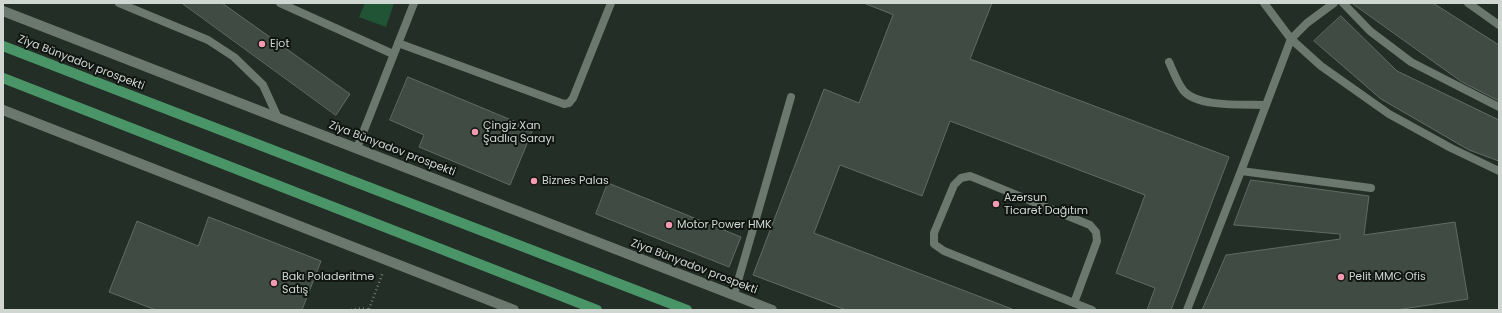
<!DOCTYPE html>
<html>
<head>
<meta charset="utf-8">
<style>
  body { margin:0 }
  #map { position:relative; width:1502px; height:313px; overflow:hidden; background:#232e26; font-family:Poppins,sans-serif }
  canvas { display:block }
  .frame { position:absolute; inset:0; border:4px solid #d0d7d2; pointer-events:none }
</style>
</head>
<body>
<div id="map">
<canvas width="1502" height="313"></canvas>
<div class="frame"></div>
</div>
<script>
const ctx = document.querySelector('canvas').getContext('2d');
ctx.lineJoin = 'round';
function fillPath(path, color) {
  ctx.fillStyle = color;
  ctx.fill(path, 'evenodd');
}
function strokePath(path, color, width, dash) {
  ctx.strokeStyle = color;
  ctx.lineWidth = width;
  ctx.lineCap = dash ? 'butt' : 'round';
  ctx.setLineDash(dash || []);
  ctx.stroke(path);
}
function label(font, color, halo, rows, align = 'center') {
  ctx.font = font + ' Poppins,sans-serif';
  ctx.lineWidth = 4;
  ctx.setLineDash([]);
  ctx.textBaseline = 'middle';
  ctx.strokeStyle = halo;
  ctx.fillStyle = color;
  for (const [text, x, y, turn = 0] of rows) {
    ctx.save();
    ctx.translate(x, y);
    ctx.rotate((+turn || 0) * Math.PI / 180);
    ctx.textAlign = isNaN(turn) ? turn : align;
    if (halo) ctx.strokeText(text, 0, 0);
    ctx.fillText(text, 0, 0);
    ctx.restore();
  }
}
const green = new Path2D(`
  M365,3H394L386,27L359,17Z`);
const building = new Path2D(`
  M182,3H222L350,94L336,115Z
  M864,3H992L970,59L1229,157L1171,310H1147L1155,288L1116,273L1145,195L950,121L922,196L840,165L814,233L1012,309V310H846L753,275L824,89L859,103L893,15Z
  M1352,3H1433L1499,45V101L1462,82Z
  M1341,16L1397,71L1499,120V161L1469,150L1381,99L1314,41Z
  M408,77L533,129L510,185L419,147L424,135L390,120Z
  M1251,180L1369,196L1364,235L1455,222L1468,299L1396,310H1202L1226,255L1340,239V234L1234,225Z
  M608,183L741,237L729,267L596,214Z
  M209,217L321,261L302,310H156L109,292L137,221L198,246Z`);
const path = new Path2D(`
  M369,309L383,272
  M351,310L361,308L371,310`);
const service = new Path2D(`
  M119,3L208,40L234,57L263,85L278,118
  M280,3L393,54
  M1264,3L1291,39L1321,66L1389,114L1451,148L1499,171
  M1343,3L1370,31L1411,62L1499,107
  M1468,3L1499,25
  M398,43L564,104L569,103L573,98L611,3
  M1169,62C1173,71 1177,82 1183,90C1197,108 1245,104 1266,105
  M357,148L414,3
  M1241,171L1291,39L1307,23L1334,3
  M734,295L791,97
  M1074,303L1097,241L1096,232L1090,225L970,176L961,178L954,185L934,233V244L944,251L1074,303L1092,310
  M1187,310L1241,171L1371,188`);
const secondary = new Path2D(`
  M3,11L772,310
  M3,110L514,310`);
const primary = new Path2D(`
  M3,46L687,310
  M3,78L597,310`);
const markers = [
  [262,44,4,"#f29ab0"],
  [475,132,4,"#f29ab0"],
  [534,181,4,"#f29ab0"],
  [996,204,4,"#f29ab0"],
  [669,225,4,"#f29ab0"],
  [1341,277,4,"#f29ab0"],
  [274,283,4,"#f29ab0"]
];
const poiNames = [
  ["Ejot",270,44],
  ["Çingiz Xan",483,126],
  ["Şadlıq Sarayı",483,139],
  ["Biznes Palas",542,181],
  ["Azərsun",1004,198],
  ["Ticarət Dağıtım",1004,211],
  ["Motor Power HMK",677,225],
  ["Bakı Poladəritmə",282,277],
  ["Satış",282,290],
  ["Pelit MMC Ofis",1349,277]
];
const streetNames = [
  ["Ziya Bünyadov prospekti",81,63,21],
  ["Ziya Bünyadov prospekti",392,149,21],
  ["Ziya Bünyadov prospekti",694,267,21]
];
fillPath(green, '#215434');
fillPath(building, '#3f4b43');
strokePath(building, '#606c63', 1);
strokePath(path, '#768079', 2.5, [1, 3]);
strokePath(service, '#6a786e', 8);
strokePath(secondary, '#6a786e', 10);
strokePath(primary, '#4a9568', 10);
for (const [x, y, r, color] of markers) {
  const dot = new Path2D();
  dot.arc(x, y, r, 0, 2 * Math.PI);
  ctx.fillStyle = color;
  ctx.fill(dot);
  strokePath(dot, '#101511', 1.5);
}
label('11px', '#d0d7d2', '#101511', poiNames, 'left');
label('11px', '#d0d7d2', '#101511', streetNames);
</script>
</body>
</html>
